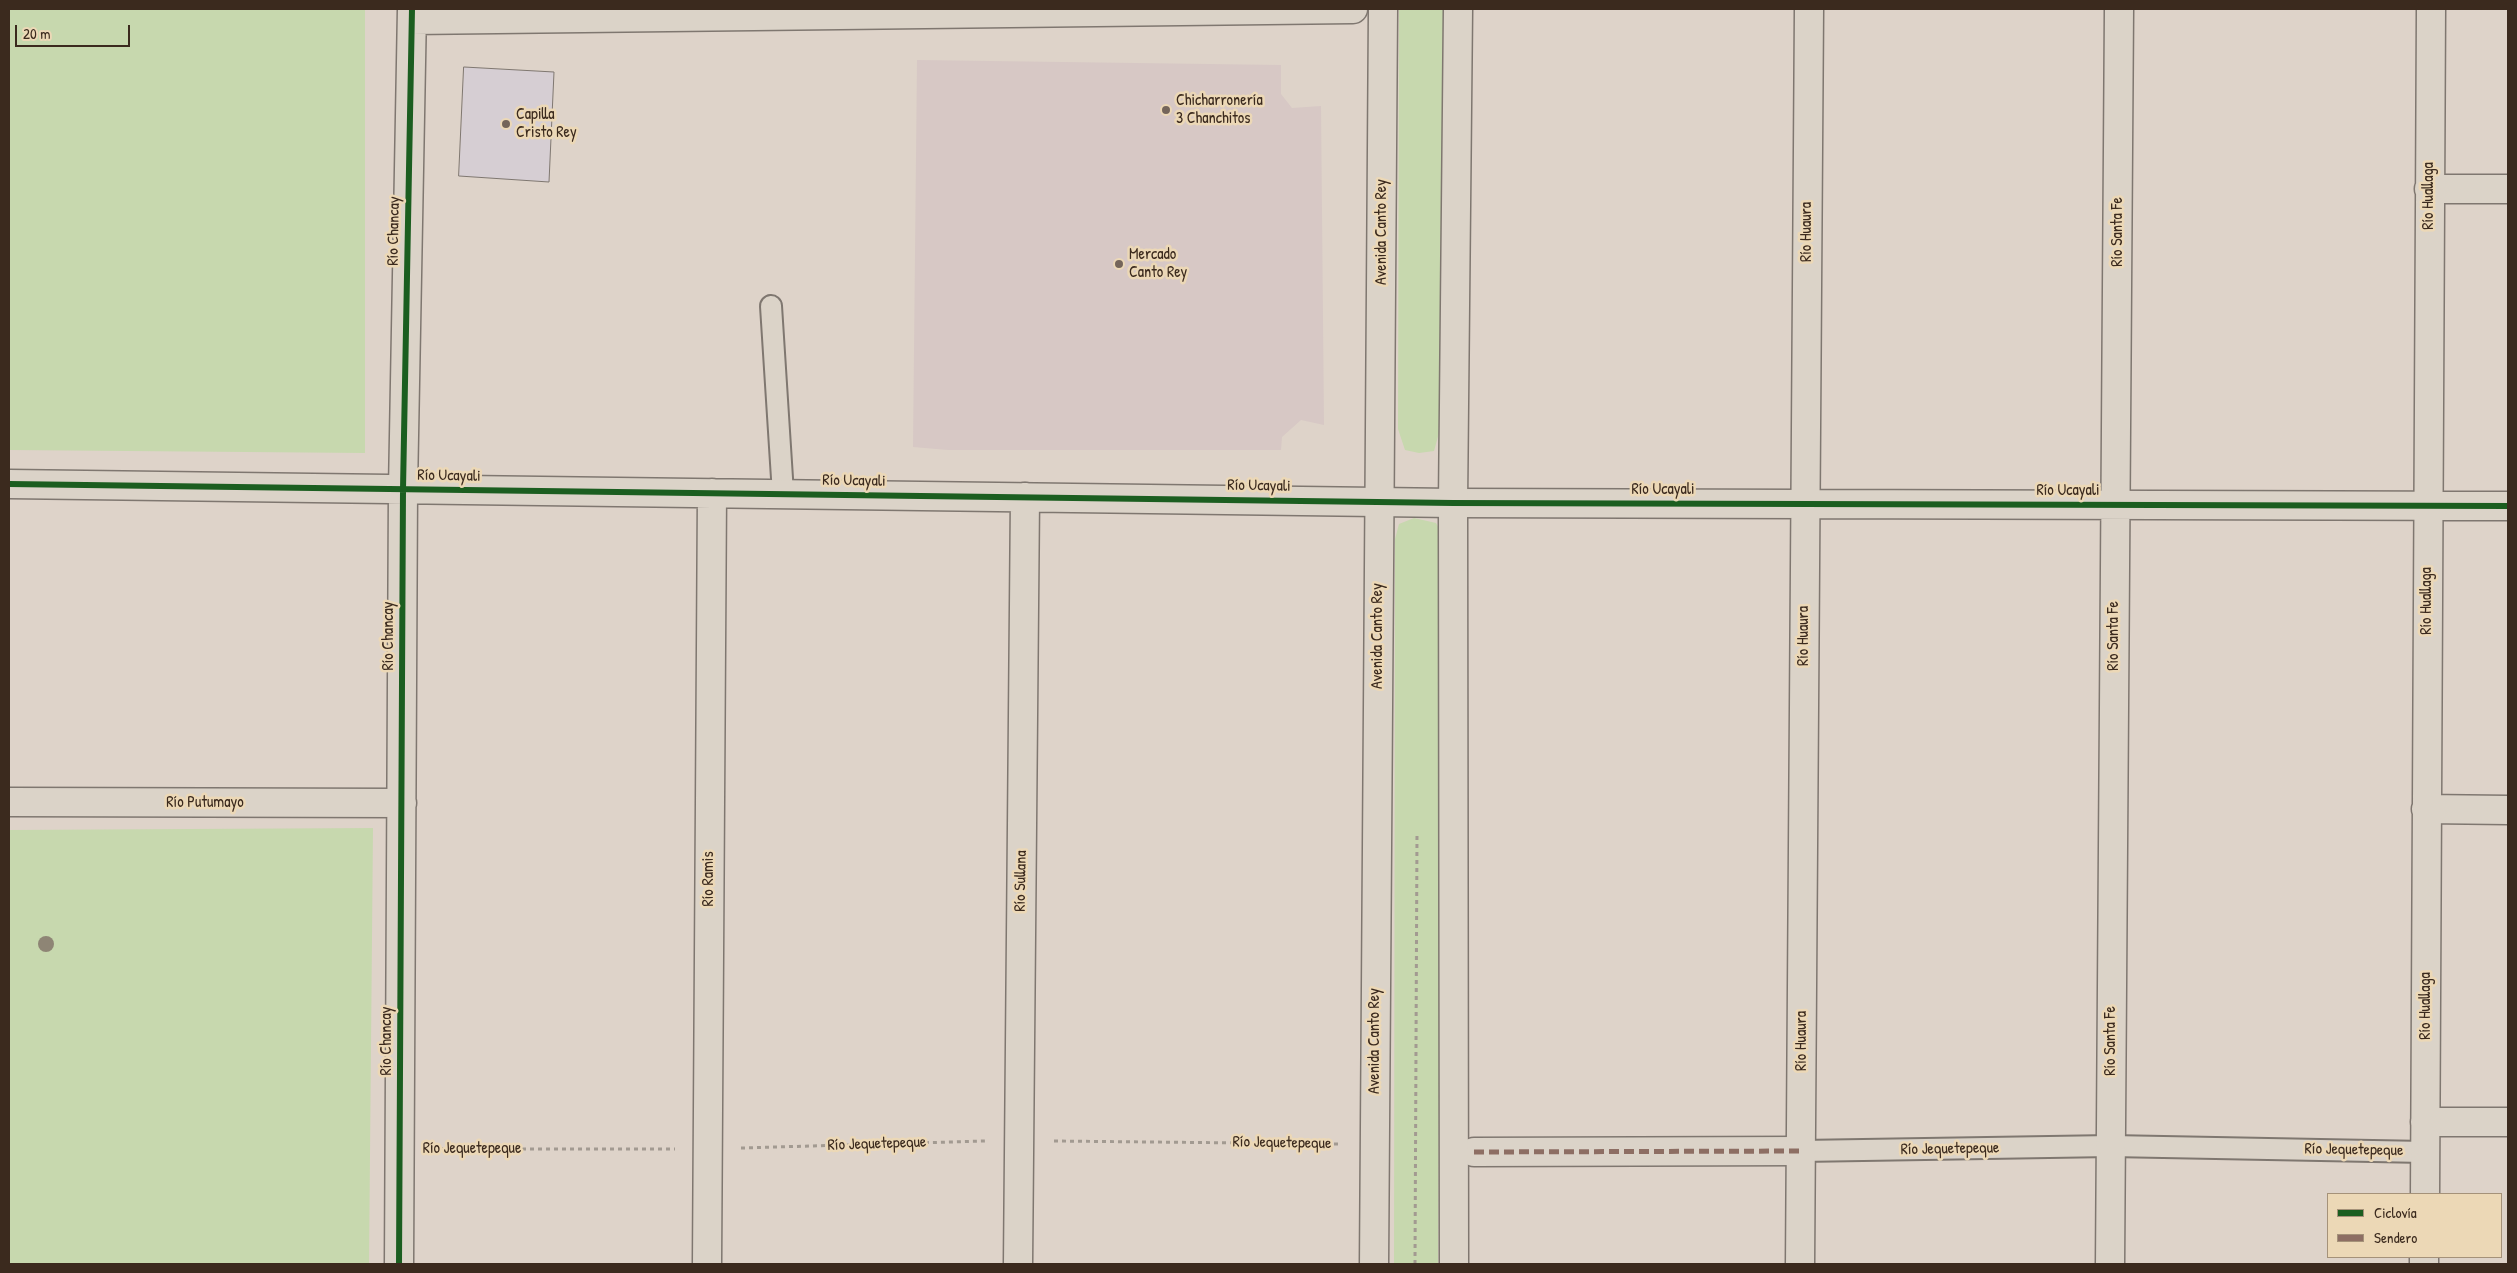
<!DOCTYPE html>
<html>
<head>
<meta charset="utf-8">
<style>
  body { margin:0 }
  #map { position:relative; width:2517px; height:1273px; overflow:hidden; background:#ded3c9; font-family:"Patrick Hand",sans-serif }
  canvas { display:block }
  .frame { position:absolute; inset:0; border:10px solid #3b2a1e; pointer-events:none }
  .legend { position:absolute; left:2327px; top:1193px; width:175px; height:65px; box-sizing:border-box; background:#ecd8b6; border:1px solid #a59279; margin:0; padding:6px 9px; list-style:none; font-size:15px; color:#3b2a1e }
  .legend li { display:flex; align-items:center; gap:10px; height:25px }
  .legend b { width:25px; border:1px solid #a59279 }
  .scale { position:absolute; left:15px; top:25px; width:115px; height:22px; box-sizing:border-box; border:2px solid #3b2a1e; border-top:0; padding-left:6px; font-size:15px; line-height:18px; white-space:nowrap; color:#3b2a1e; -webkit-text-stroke:4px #ecd8b6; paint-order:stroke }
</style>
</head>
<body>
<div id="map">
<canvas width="2517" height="1273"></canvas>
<div class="frame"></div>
<ul class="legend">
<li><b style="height:6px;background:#1b5e20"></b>Ciclovía</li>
<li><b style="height:6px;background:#8d6e63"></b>Sendero</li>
</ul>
<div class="scale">20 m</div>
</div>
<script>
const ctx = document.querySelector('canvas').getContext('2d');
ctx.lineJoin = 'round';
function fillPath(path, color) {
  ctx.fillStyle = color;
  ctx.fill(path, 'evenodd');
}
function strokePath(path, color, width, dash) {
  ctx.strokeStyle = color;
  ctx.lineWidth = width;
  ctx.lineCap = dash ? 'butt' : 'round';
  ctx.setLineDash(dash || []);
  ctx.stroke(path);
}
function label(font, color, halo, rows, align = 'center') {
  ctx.font = font + ' "Patrick Hand",sans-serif';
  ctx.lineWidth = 5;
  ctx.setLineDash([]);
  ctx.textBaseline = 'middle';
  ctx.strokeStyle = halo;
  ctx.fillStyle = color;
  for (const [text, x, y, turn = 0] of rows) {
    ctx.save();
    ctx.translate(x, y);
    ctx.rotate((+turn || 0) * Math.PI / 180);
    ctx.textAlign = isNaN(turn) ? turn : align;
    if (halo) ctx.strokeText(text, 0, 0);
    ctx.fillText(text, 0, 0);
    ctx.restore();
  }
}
const built = new Path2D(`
  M917,60L1281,65V94L1292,108L1321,106L1324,425L1301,420L1282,437L1281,450H948L913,447Z`);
const green = new Path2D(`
  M9,9H365V453L9,450Z
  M1399,9H1445L1439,433L1434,451L1419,453L1405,450L1398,429Z
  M1414,518L1436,523L1442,534L1438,1264H1394L1395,539L1399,524Z
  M373,828L369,1264H9V830Z`);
const building = new Path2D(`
  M464,67L554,72L549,182L459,176Z`);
const path = new Path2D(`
  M1054,1141L1342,1144
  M741,1148L985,1141
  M434,1149H675
  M1415,1264L1417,832`);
const service = new Path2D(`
  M771,306L783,494
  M1801,1151L2111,1146L2425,1152`);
const pedestrian = new Path2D(`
  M1474,1152L1801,1151`);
const minor = new Path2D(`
  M412,20L1353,9
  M2429,189H2508
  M9,484L1453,503L2508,506
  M9,802L402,803
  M2426,809L2508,810
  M2425,1122H2508
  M2425,1194L2431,9
  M399,1264L403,489L412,9
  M707,1264L712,493
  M1018,1264L1025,497
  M1800,1264L1809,9
  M2110,1264L2119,9
  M2424,1264V1257`);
const tertiary = new Path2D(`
  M1374,1264L1383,9
  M1454,1264L1453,503L1458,9`);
const quiet = new Path2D(`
  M1474,1152L1801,1151`);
const cycleway = new Path2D(`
  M9,484L1453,503L2508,506
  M399,1264L403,489L412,9`);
const trees = [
  [46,944]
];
const markers = [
  [1166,110,5,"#74655a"],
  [506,124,5,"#74655a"],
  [1119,264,5,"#74655a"]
];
const poiNames = [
  ["Chicharronería",1176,101],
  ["3 Chanchitos",1176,119],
  ["Capilla",516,115],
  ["Cristo Rey",516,133],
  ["Mercado",1129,255],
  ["Canto Rey",1129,273]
];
const streetNames = [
  ["Río Huallaga",2429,196,-90],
  ["Río Chancay",394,231,-89],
  ["Avenida Canto Rey",1382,232,-90],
  ["Río Huaura",1807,232,-90],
  ["Río Santa Fe",2118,232,-90],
  ["Río Ucayali",449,476,1],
  ["Río Ucayali",854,481,1],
  ["Río Ucayali",1259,486,1],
  ["Río Ucayali",1663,490],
  ["Río Ucayali",2068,491],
  ["Río Huallaga",2427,601,-90],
  ["Río Chancay",389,636,-90],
  ["Avenida Canto Rey",1378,636,-90],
  ["Río Huaura",1804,636,-90],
  ["Río Santa Fe",2114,636,-90],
  ["Río Putumayo",205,803],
  ["Río Ramis",709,879,-90],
  ["Río Sullana",1021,881,-89],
  ["Río Huallaga",2426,1006,-90],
  ["Río Chancay",387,1041,-90],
  ["Avenida Canto Rey",1375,1041,-90],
  ["Río Huaura",1802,1041,-90],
  ["Río Santa Fe",2111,1041,-90],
  ["Río Jequetepeque",1282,1143,1],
  ["Río Jequetepeque",877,1144,-2],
  ["Río Jequetepeque",472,1149],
  ["Río Jequetepeque",1950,1149,-1],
  ["Río Jequetepeque",2354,1150,1]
];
fillPath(built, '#d7c8c5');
fillPath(green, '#c7d8ae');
fillPath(building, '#d6ced3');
strokePath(building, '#7f7770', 1);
strokePath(service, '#7f7770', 24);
strokePath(pedestrian, '#7f7770', 31);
strokePath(minor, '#7f7770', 31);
strokePath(tertiary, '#7f7770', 31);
strokePath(path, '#a29a91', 3, [4, 4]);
strokePath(service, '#dbd3c8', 20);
strokePath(pedestrian, '#dbd3c8', 28);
strokePath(minor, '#dbd3c8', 28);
strokePath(tertiary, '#dbd3c8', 28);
strokePath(quiet, '#8d6e63', 5, [10, 5]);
strokePath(cycleway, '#1b5e20', 6);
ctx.fillStyle = '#8e8575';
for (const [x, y] of trees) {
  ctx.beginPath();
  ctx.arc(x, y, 8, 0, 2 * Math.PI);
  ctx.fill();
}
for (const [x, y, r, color] of markers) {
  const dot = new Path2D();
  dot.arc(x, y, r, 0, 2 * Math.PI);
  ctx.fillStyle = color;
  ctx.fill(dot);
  strokePath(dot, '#ecd8b6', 2);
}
label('16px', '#3b2a1e', '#ecd8b6', poiNames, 'left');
label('16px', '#3b2a1e', '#ecd8b6', streetNames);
</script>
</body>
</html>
